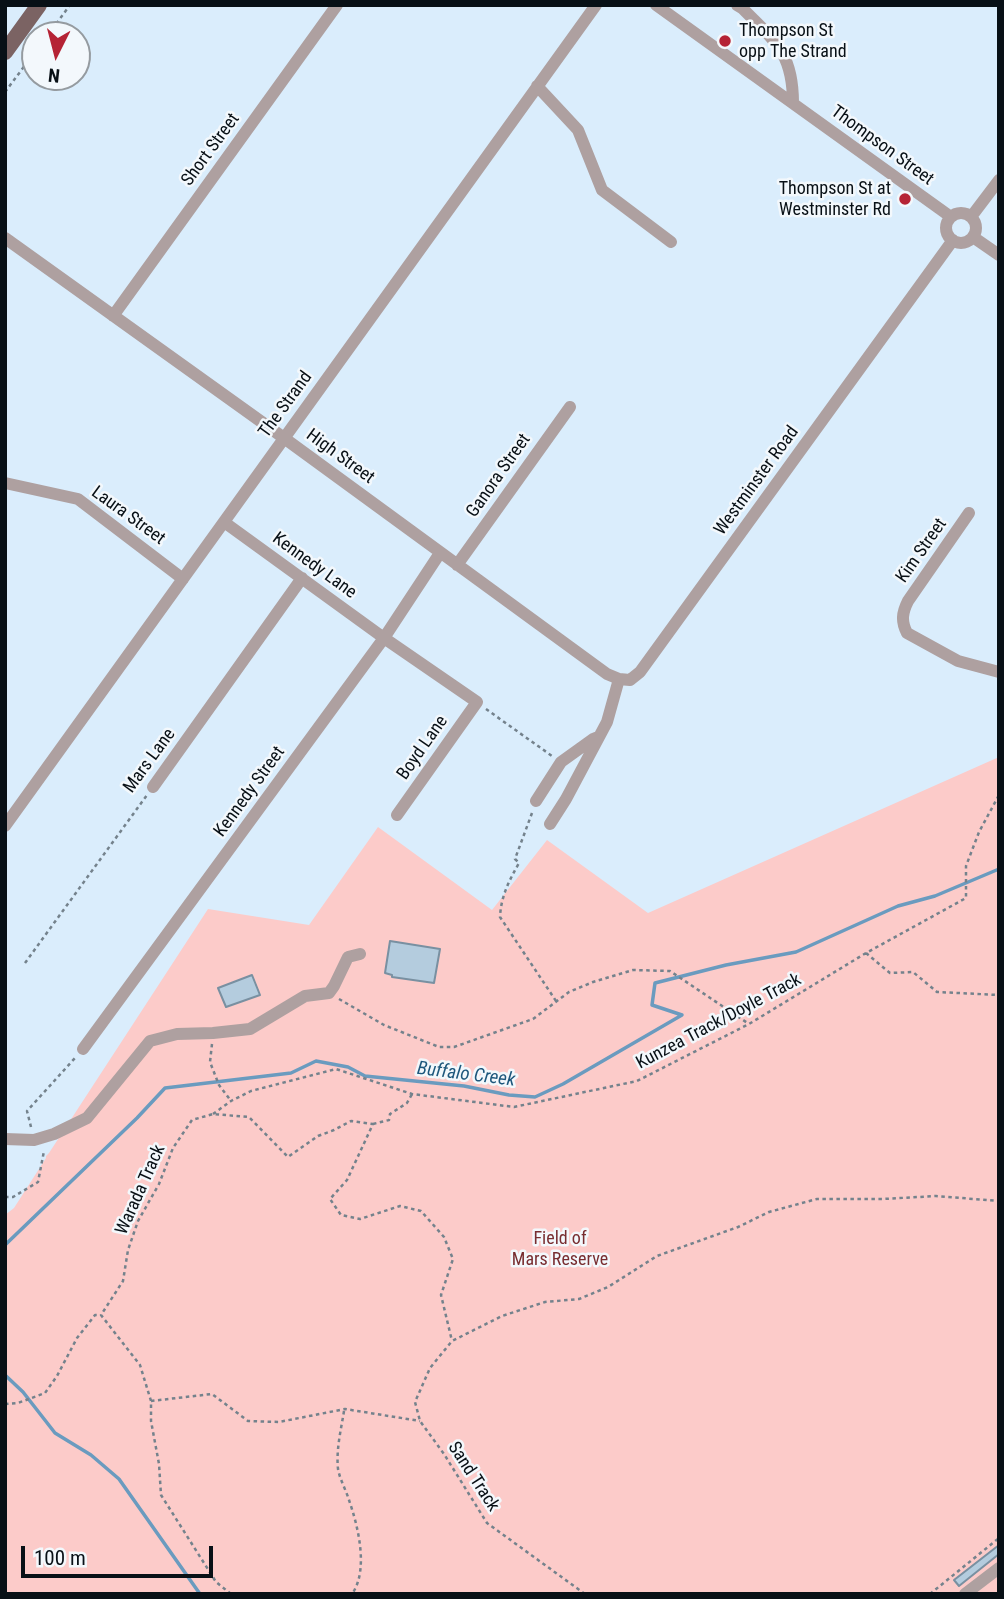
<!DOCTYPE html>
<html>
<head>
<meta charset="utf-8">
<style>
  body { margin:0 }
  #map { position:relative; width:1004px; height:1599px; overflow:hidden; background:#daedfc; font-family:"Roboto Condensed",sans-serif }
  canvas { display:block }
  .frame { position:absolute; inset:0; border:7px solid #081016; pointer-events:none }
  .north { position:absolute; left:21px; top:21px; width:70px; height:70px; box-sizing:border-box; background:#f3f8fc; border:2px solid #959ba0; border-radius:50%; rotate:186deg; font-size:19px; font-weight:700; line-height:28px; text-align:center; color:#081016 }
  .north::after { content:''; display:block; margin:auto; width:24px; height:32px; background:#b52335; clip-path:polygon(50% 0,100% 100%,50% 72%,0 100%) }
  .scale { position:absolute; left:21px; top:1546px; width:192px; height:32px; box-sizing:border-box; border:4px solid #081016; border-top:0; padding-left:9px; font-size:21px; line-height:24px; white-space:nowrap; color:#081016; -webkit-text-stroke:5px #f3f8fc; paint-order:stroke }
</style>
</head>
<body>
<div id="map">
<canvas width="1004" height="1599"></canvas>
<div class="frame"></div>
<div class="north">N</div>
<div class="scale">100 m</div>
</div>
<script>
const ctx = document.querySelector('canvas').getContext('2d');
ctx.lineJoin = 'round';
function fillPath(path, color) {
  ctx.fillStyle = color;
  ctx.fill(path, 'evenodd');
}
function strokePath(path, color, width, dash) {
  ctx.strokeStyle = color;
  ctx.lineWidth = width;
  ctx.lineCap = dash ? 'butt' : 'round';
  ctx.setLineDash(dash || []);
  ctx.stroke(path);
}
function label(font, color, halo, rows, align = 'center') {
  ctx.font = font + ' "Roboto Condensed",sans-serif';
  ctx.lineWidth = 5;
  ctx.setLineDash([]);
  ctx.textBaseline = 'middle';
  ctx.strokeStyle = halo;
  ctx.fillStyle = color;
  for (const [text, x, y, turn = 0] of rows) {
    ctx.save();
    ctx.translate(x, y);
    ctx.rotate((+turn || 0) * Math.PI / 180);
    ctx.textAlign = isNaN(turn) ? turn : align;
    if (halo) ctx.strokeText(text, 0, 0);
    ctx.fillText(text, 0, 0);
    ctx.restore();
  }
}
const green = new Path2D(`
  M999,757V1594H5V1215L14,1208L46,1158V1156L49,1153L208,909L309,925L378,827L492,910L547,840L648,913Z`);
const stream = new Path2D(`
  M5,1245L137,1118L165,1088L291,1073L316,1061L348,1067L365,1076L464,1086L509,1095L535,1097L563,1084L682,1015L652,1005L655,983L726,965L796,952L898,906L935,896L999,869
  M5,1375L23,1392L55,1433L91,1455L119,1479L200,1594`);
const building = new Path2D(`
  M390,941L440,949L434,983L392,977V975L385,973Z
  M252,975L260,995L226,1007L218,988Z
  M999,1545V1554L959,1586L954,1580Z`);
const path = new Path2D(`
  M48,35L70,5
  M5,92L35,52
  M486,709L552,756
  M532,813L515,859L519,863C509,881 501,896 500,917L556,1001
  M866,953L890,973L913,972L937,992L999,995
  M25,963L147,795
  M339,999L384,1025L439,1047H454L533,1019L569,992L593,982L633,970L670,971L749,1024
  M212,1044L210,1062L219,1085L231,1101
  M213,1114L231,1101L251,1091L336,1069L412,1094L514,1107L637,1081L749,1024L866,953L966,898V866L979,832L999,795
  M373,1124L389,1120L390,1114L407,1103L412,1094
  M31,1127L27,1111L75,1058
  M5,1197H13L38,1182L44,1151
  M151,1401L212,1394L248,1421L279,1422L345,1409L420,1421
  M5,1404L18,1403L45,1393L57,1376L77,1338L95,1315H100
  M344,1411C341,1430 336,1449 338,1469C340,1480 346,1490 349,1500C358,1526 369,1570 352,1594
  M231,1594L216,1582L161,1495L159,1464L151,1421V1401L140,1365L101,1315L123,1281L128,1250L138,1221L159,1184L173,1148L192,1120L213,1114L249,1117L288,1157L318,1136L334,1130L351,1121L373,1124L347,1180L330,1199L341,1215L360,1219L400,1206L421,1211L444,1237L453,1259L441,1295L452,1341
  M585,1594L487,1523L444,1454L420,1421L415,1402L430,1368L452,1341L502,1316L545,1302L579,1299L608,1287L657,1256L738,1227L769,1212L817,1199H883L936,1196L999,1201
  M930,1594L999,1538`);
const minor = new Path2D(`
  M656,5L951,217
  M737,5L742,8C775,41 793,53 793,103
  M537,86L578,130L602,190L671,242
  M946 228a15 15 0 1 1 30 0a15 15 0 1 1-30 0Z
  M971,217L999,180
  M973,237L999,255
  M5,238L284,438L607,674L619,679L630,680L640,672L953,240
  M113,316L337,5
  M5,483L78,499L183,579
  M969,513L908,601C902,613 901,621 907,633L958,661L999,672
  M224,522L384,638L477,702L397,815
  M457,565L570,407
  M153,787L302,578
  M536,801L561,762L593,739L598,737
  M550,824L566,799L607,722L619,679
  M5,826L596,5
  M83,1049L384,638L440,553
  M5,1139L34,1140L54,1134L87,1118L150,1041L177,1034L213,1033L250,1029L305,996L329,993L334,986L348,957L360,954
  M965,1594L999,1568`);
const major = new Path2D(`
  M5,52L39,5`);
const markers = [
  [725,41,7,"#b52335"],
  [905,199,7,"#b52335"]
];
const poiNames = [
  ["Thompson St",739,31],
  ["opp The Strand",739,52],
  ["Thompson St at",891,189,"right"],
  ["Westminster Rd",891,210,"right"]
];
const streetNames = [
  ["Thompson Street",882,146,36],
  ["Short Street",211,150,-54],
  ["The Strand",286,405,-54],
  ["High Street",340,457,36],
  ["Ganora Street",499,476,-55],
  ["Westminster Road",757,481,-54],
  ["Laura Street",128,516,36],
  ["Kim Street",922,551,-55],
  ["Kennedy Lane",314,566,36],
  ["Boyd Lane",423,748,-55],
  ["Mars Lane",150,761,-54],
  ["Kennedy Street",250,792,-54],
  ["Kunzea Track/Doyle Track",719,1022,-28],
  ["Warada Track",141,1190,-66],
  ["Sand Track",473,1477,57]
];
const parkNames = [
  ["Field of",560,1239],
  ["Mars Reserve",560,1260]
];
const waterNames = [
  ["Buffalo Creek",466,1075,7]
];
fillPath(green, '#fccbc9');
strokePath(stream, '#6a9bbf', 3.5);
fillPath(building, '#b4ccde');
strokePath(building, '#7990a1', 2);
strokePath(path, '#74828c', 2.5, [3.5, 3.5]);
strokePath(minor, '#aea0a0', 12);
strokePath(major, '#7b6363', 16);
for (const [x, y, r, color] of markers) {
  const dot = new Path2D();
  dot.arc(x, y, r, 0, 2 * Math.PI);
  ctx.fillStyle = color;
  ctx.fill(dot);
  strokePath(dot, '#f3f8fc', 2.5);
}
label('18px', '#081016', '#f3f8fc', poiNames, 'left');
label('18px', '#081016', '#f3f8fc', streetNames);
label('18px', '#782d30', '#f3f8fc', parkNames);
label('italic 19px', '#1e577c', '#f3f8fc', waterNames);
</script>
</body>
</html>
